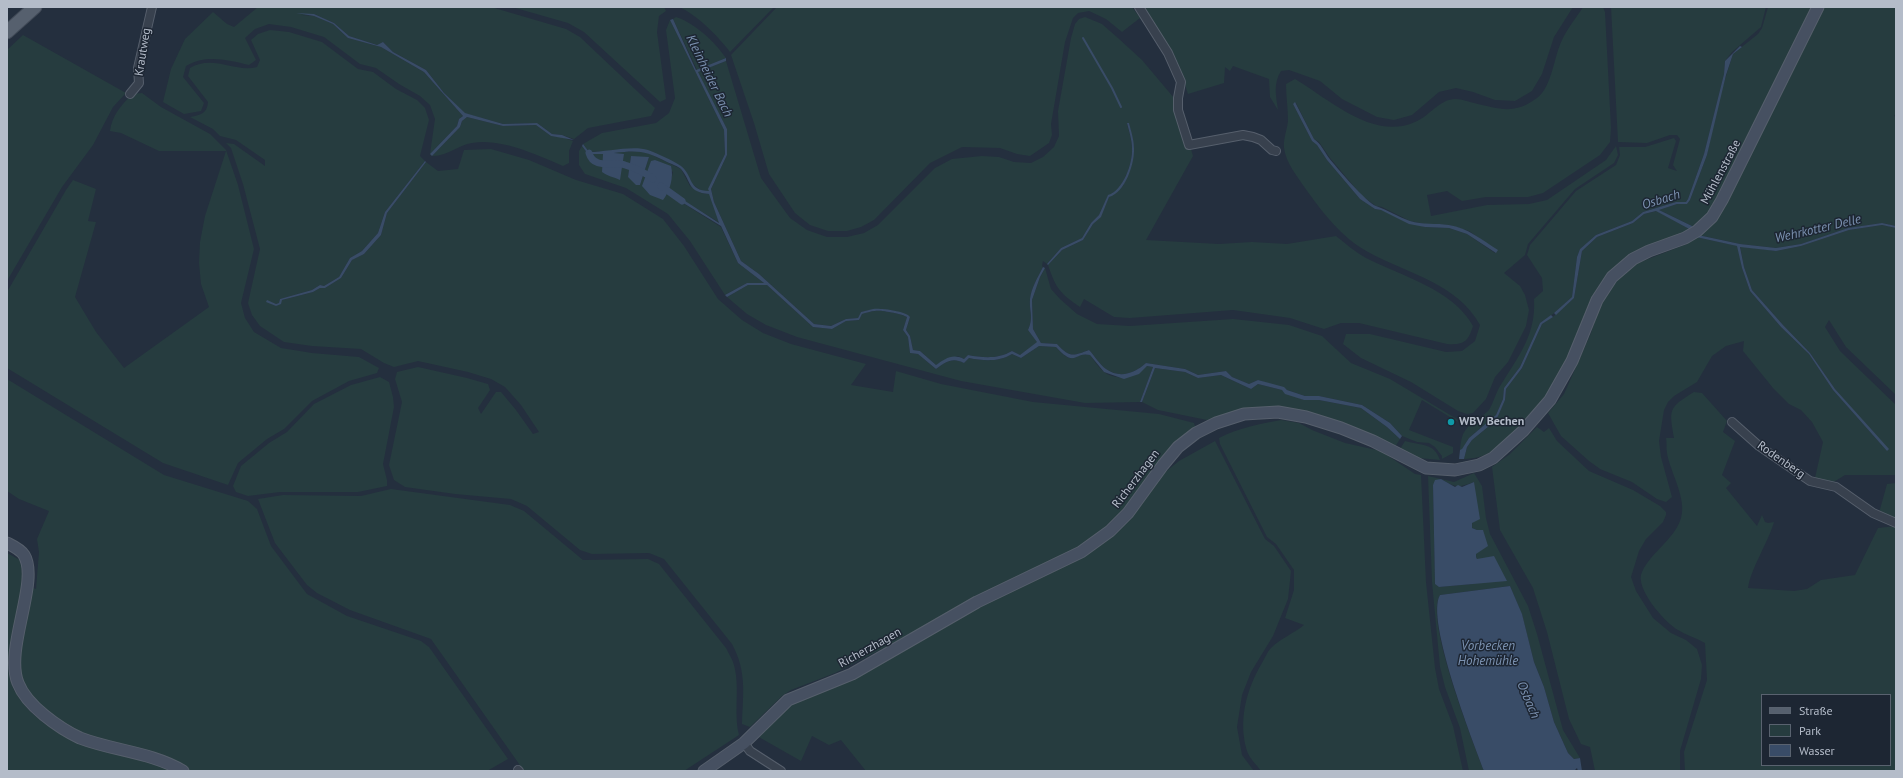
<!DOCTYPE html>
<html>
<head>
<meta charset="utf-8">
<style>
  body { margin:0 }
  #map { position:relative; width:1903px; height:778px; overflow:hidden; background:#242f3e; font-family:"PT Sans",sans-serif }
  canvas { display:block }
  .frame { position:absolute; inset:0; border:8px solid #b4bcc9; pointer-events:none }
  .legend { position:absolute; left:1761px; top:694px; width:130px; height:72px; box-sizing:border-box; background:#1d2633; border:1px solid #59626f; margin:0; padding:5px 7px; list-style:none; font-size:12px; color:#b4bcc9 }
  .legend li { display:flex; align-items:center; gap:8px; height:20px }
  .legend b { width:20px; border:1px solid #59626f }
</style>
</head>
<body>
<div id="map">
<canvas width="1903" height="778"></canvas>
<div class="frame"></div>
<ul class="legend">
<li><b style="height:5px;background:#56606e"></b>Straße</li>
<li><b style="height:11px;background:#263c3f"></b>Park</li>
<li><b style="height:11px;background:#394c67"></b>Wasser</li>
</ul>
</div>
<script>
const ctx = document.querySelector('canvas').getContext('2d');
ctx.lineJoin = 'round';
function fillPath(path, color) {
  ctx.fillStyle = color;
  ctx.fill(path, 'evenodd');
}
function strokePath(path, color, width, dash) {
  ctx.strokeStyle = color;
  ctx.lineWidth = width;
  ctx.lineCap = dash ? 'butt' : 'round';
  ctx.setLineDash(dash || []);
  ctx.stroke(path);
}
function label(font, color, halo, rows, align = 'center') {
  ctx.font = font + ' "PT Sans",sans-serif';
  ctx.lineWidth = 3;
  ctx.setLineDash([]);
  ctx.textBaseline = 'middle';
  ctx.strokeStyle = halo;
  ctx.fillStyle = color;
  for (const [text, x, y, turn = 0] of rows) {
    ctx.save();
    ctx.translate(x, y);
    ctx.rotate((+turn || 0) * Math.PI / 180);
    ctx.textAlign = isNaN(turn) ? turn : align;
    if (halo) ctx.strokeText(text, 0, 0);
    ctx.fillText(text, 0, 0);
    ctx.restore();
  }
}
const green = new Path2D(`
  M258,7H491L566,29L580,37L655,108L651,116L588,128L574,139L562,135L552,134L537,123L503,124L464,113L444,93L426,70L393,52L383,42L377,45L349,36L334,23L314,14L301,15L314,16L333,24L348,38L381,47L424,72L463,116L459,119L457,126L430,154L435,119L430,105L420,96L399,84L376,68L360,64L324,37L291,27L269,24L255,29L245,38L256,60L249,65C228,60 206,54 186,66L183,77L204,103L201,111L184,114L163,102L171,69L185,39L213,12L227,24L234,27Z
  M512,7H664L666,11L659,16L657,32L666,99L660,102L584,32L568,23Z
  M679,7H774L730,52C719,37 696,14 679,7Z
  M777,7H1132L1140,18L1122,32L1106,19L1089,11L1078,13L1073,18L1065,42L1051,124L1052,135L1049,143L1030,156L1017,154L1000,148L962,147L930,163L874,220L861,227L847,231H828L810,225L795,213L769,174L754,123L731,55Z
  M1144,7H1573L1554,37L1542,74L1532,91L1515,101L1495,100L1473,92L1456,88L1439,92L1412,115L1394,120L1377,117L1342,99L1320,81L1289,70L1281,71C1273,84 1276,95 1278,110L1270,97L1269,79L1233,66L1230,71L1225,67L1224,83L1188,94L1178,64Z
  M1583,7H1603L1605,12L1611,128L1610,142L1600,155L1543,193L1528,197H1486L1462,201L1447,191L1427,195L1431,216L1487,205L1529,204L1547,200L1606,160L1616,146L1618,155L1614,163L1575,189L1528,244L1525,255L1504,273L1520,286L1525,295L1529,310L1526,326L1508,362L1495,377L1486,399L1473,413L1467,414L1458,411L1411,382L1361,358L1343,344L1346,334H1370L1446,352L1462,351L1475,341L1480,325C1457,283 1408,274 1368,252C1341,237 1323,213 1305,188C1297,176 1286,163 1284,148C1283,139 1287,130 1288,121C1288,109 1286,96 1286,84L1295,79C1329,99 1373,141 1415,122C1430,116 1439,99 1456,99C1462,99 1469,102 1474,103C1500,109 1514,115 1537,98C1552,87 1554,56 1562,40C1567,29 1576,18 1583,7ZM1296,103L1314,139L1319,142L1330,158L1362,196L1376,206L1382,207L1410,221L1425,224L1449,225L1469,231L1497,251L1495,253L1467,234L1449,228L1425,227L1381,210L1375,209L1360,199L1327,160L1317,145L1312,141L1293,104Z
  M1611,7H1766L1761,27L1732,52L1725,61L1724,74L1704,154L1688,199L1686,202H1676L1643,212L1632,221L1596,235L1580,249L1577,257L1572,297L1553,314L1540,323L1520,367L1504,388L1503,399L1496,415L1469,438L1462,450H1460C1462,432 1464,429 1479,418C1482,416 1486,413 1489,410C1494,402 1496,391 1502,383C1520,354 1536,334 1534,299L1543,291L1542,278L1527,255L1530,245L1576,191L1616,165L1620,155L1619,147H1645L1674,138L1676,141L1668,168L1677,171L1673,165L1680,139L1677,135H1670L1647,143L1618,142Z
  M1768,7H1813L1719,198L1707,217L1694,227L1659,210L1677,204H1687L1690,200L1707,155L1719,98L1733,54L1758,34L1762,28Z
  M1824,7H1896V113L1894,116L1896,117V226L1882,223L1848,228L1801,244L1776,248L1740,244L1698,235L1724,206L1734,188Z
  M676,17C695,23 715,42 726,58L697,70L673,19Z
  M1085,17L1102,24L1118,38L1142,60L1174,98L1177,123L1188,150L1191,149L1193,156L1146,240L1219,244L1252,242L1287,244L1336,236C1345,243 1355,252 1366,258C1401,276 1453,289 1473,326C1468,342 1464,345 1447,344L1359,323H1341L1324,329L1290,318L1233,310L1130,318L1114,317L1084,299L1080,307C1060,293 1056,289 1048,265L1062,250L1083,240L1093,224L1101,216L1109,197L1123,186L1132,163L1134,149L1129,123L1127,124C1129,132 1132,140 1132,148C1133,163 1123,191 1108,196L1099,215L1091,223L1082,238L1061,248L1047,264L1043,261L1042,266L1043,267C1038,277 1031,288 1030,299C1029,312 1034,317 1028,330L1038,342L1020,355L1012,351C998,359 984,358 968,355L964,359L958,356L936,365L920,351L913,350L910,336L906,330L910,317C894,309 878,308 861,312L858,318L846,319L831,326L814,324L759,274L741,261L714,202L711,189L727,155V129L697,72L726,61L761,178L790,218L807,230L827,237H847L864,233L878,225L935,168L952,159L982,156L999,157L1014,162L1031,163L1043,157L1054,147L1059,136L1058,111L1071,38L1075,24L1079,19Z
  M670,20L724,130L725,154L709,189V192L702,191L692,184L682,167L647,150L589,152L583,144L602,133L656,123L669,113L675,98L666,30Z
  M270,30L289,32L322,42L358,69L373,72L396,89L417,100L425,108L429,120L420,156L425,161L385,212L378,233L362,251L350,258L339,277L324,286L320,285L312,290L280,299L279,303L276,304L267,301L276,306L282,300L313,292L320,288H325L341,278L352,260L364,254L381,235L387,213L426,162L438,171L458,169L464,150L491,149L529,160L576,180L623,194L663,219L684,246L718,299L742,320L763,333L791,344L866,364L851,385L893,392L896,371L941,384L1033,402L1159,414L1194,423L1196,430C1159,472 1124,517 1078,548L835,673L791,690L782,696L750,727L742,724C743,693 747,672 732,644L664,559L649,553L592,554L580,550L527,506L511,499L455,494L405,487L394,480L389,465L402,402L395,379L397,372L418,367L467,378L488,384L490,390L478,408L481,414L496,392H501L516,410L533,434L539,432L521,405L505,387L491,379L468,372L418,361L394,367L384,363L361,349L312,346L284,342L260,326L252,315L248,303L260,249L243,184L231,148L226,143L234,144L265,166V160L236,140L220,136L213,129L190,117C200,115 207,114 208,102L188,76L190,68C213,54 235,73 257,67L260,60L251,40L258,34Z
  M23,35L126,93L113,107L93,145L62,187L7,281V50Z
  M142,93L161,107L210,134L226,150L238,185L254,249L241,303L245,318L254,332L281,348L312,353L359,357L379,368L377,373L349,381L312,401L284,429L267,439L238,463L228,485L163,463L7,368V292L66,190L73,180L96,189L88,221L96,222L75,297L96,332L124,368L209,307L201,284L199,263L200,242L205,216L226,151H159L121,133L110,131C112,115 121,106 132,94Z
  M467,117L503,126L536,125L551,136L561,137L573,141L569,151V163L563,166C536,155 502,138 472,143C459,145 445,157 432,156L460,127L462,121Z
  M582,146L588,154L636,151L646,152L681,169L690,186L701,193L710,194L720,223L676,196L675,198L721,227L738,263L764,283H747L725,295L690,241L668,214L626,188L585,174L579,165V151ZM631,157H649L640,185L628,177ZM655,160L673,172L668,193Z
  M1657,211L1691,230C1666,241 1635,249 1615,267C1588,292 1585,318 1572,350C1558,383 1537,411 1511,435C1494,450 1488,458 1464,459L1467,447L1472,440L1494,422L1505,400L1506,389L1522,368L1542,324L1554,316L1574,298L1582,251L1597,237L1633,223L1644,214Z
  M1882,225L1896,228V395L1846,347L1829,320L1825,327L1840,351L1896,405V475H1845L1832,483L1815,478L1823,442L1812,422L1801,410L1789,404L1773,388L1743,351L1744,341L1726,346L1712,356L1697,382L1674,396L1668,402L1664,410L1659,441L1661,457L1672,497L1666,502L1657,499L1632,482L1600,469L1589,461L1561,436L1548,413L1564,394L1591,333L1598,311L1607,293L1623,274L1638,263L1687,244L1696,237L1738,246L1742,268L1750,291L1781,327L1809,354L1833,390L1887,451L1835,389L1810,353L1783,325L1752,290L1744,267L1740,246L1776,251L1801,246L1849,230Z
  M1045,268L1051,289L1060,299L1077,314L1097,324L1130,326L1233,319L1289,325L1322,336L1351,363L1390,379L1457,419L1458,422L1422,400L1409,430L1453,447V453L1442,459V456L1435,447L1429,443L1417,442L1402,436L1390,423L1362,405L1319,396H1305L1258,380L1249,384L1232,377L1226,371L1198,375L1185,369L1146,363C1135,373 1120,379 1106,369C1100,365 1094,355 1089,350C1073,356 1070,358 1057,344L1041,343L1033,329L1032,300L1040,277Z
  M748,285H767L813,327L832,329L846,321L859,320L862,314C866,313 871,311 875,311C881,310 902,314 907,317L903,330L908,337L910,353L918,354L936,369C946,362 952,357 964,363L969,358C984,361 999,362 1012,354L1021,358L1039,346L1056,347C1075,369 1074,351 1090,355C1094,360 1099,368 1104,372C1118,382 1135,377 1147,366L1153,367L1140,402L1085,403L961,381L797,337L766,325L747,314L727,297Z
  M1155,368L1185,372L1198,378L1221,375L1251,389L1258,384L1282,390L1304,400H1319L1361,408L1387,427L1400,439L1395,447L1308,412L1207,420L1158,410L1142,402Z
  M380,377L389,382L393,397L394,407L383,464L387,480V486L358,492H280L248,496L236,492L233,486L241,466L269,443L287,432L314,404L351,385Z
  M7,379L164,475L248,501L257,509L271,546L307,594L347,616L421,641L429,647L508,759L487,771H188L75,733L28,697L18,668L30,587L36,589L39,552L37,539L49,511L19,499L7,491Z
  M1694,392L1702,393L1727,421L1723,432L1735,441L1722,475L1731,483L1726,488L1757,526L1762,515L1765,522L1768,523L1774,522C1768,543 1751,568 1748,588L1794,591L1807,589L1821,580L1855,575L1878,528L1896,526V771H1685L1684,752L1707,680L1705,643C1696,638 1686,635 1678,630C1664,622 1634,587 1642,572C1651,552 1675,539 1681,518C1687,498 1670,472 1667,453C1666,448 1667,443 1666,438H1674C1669,409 1668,408 1694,392ZM1762,695H1890V765H1762Z
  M1281,420L1299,423L1312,430L1345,443L1381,451L1415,474L1421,475L1426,582L1435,668L1439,689L1453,726L1463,771H1261C1257,765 1249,758 1247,751C1238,721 1246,690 1262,663C1265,658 1267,652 1271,648C1281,638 1293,634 1304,625L1285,618L1294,590V570L1276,544L1267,537L1220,444L1219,438C1238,428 1260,424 1281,420Z
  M1537,427L1544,432L1549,428L1557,441L1589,471L1633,490L1660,506L1666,512V515L1663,522L1646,539L1639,551L1631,577L1636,591L1653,618L1671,633L1686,640L1697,649L1702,665L1701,679L1680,751V771H1595L1590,747L1581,744L1569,719L1547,632L1533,588L1500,530L1492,467L1510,454Z
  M1215,441L1265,539L1274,546L1291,571L1288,599L1273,636L1251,672L1242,695L1237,727L1242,755L1254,771H866L841,740L829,745L812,736L801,761L757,736L792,703L844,683L990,600L1053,572L1081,558L1119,529L1140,507L1164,473L1179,461Z
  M1405,441C1421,446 1434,442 1440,460L1419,458L1400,449Z
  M1474,473L1482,486L1486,518L1490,534L1528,606L1537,634L1563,730L1580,758L1574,759L1568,753L1554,722L1544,687L1534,662L1522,615L1510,586L1440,595C1424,619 1473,742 1484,771H1469L1460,728L1445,687L1440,667L1432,582L1428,476L1454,482ZM1441,479C1457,488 1457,488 1474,482L1472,528L1477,530L1476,557L1477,559L1472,584L1439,587L1435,584L1433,485Z
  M1896,483V519L1879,513L1887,484Z
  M391,489L510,505L524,511L583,560L648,559L659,564L726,648C728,652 731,657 733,662C741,685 733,711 739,735L684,771H524L431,639L350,610L317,593L307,585L275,543L258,499L283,495L361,496Z
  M7,553L20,560C27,590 14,621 10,650C10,657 8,667 9,674C13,704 49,730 75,741C94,749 118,752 139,758C151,761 162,767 173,771H7Z`);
const water = new Path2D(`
  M296,13L314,14L334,23L349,36L377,45L383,42L393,52L426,70L444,93L465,113L503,124L537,123L552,134L562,135L574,140L551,136L536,125L503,126L467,117L462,121L460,127L432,156L430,154L457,126L459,119L463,116L424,72L381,47L348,38L333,24L314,16Z
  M673,19L696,70L726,58V61L698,72L727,129V155L711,189L714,202L741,261L759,274L814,324L831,326L846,319L858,318L861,312C865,311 869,310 873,309C880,308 906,311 910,317L906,330L910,336L913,350L920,351L936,365C945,359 952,353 964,359L968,355C984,358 998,359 1012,351L1020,355L1037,342L1028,330C1034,317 1029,312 1030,299C1031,288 1038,277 1043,267L1045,268L1040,277L1032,300L1033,329L1041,343L1057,344C1070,358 1073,356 1089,350C1094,355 1100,365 1106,369C1120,379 1135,373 1146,363L1185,369L1198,375L1226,371L1232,377L1249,384L1258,380L1284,387L1287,390L1305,396H1319L1362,405L1390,423L1402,436L1400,439L1387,427L1361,408L1319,400H1304L1285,394L1282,390L1258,384L1251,389L1221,375L1198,378L1185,372L1155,368L1142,402H1140L1153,367L1147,366L1139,374L1124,379L1104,372L1090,355C1074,351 1076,369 1056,347L1039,346L1021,358L1012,354C999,362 984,361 969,358L964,363C952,357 946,362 936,369L918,354L910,353L908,337L903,330L907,317C902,314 881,310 875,311C871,311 866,313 862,314L859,320L846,321L832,329L813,327L767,285H748L727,297L725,295L747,283H764L738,263L721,226L675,198L676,195L719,223L709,194C687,192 692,182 681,169C678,166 671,164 667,162C645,151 639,150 614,153L624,154L620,180C614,177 607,176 602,172L603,154H588L582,146L583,144L589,152C606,152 633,145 648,150C658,154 672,160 681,166C693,175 688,191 709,191L708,189L725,154L724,130L670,20Z
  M1740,46L1742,47L1733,54L1726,75L1707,155L1690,200L1687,204H1677L1659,210L1694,227L1691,230L1656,211L1644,214L1633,223L1597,237L1582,251L1574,298L1556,315L1554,313L1572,297L1577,257L1580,249L1596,235L1632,221L1643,212L1676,202H1686L1688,199L1704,154L1724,74L1725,61Z
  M1295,102L1314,139C1321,144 1324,151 1329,158C1337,168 1366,202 1376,206C1388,210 1398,217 1410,221C1423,225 1436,223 1449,225C1468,228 1482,240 1498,250L1496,253L1467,234L1449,228L1425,227L1409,224L1381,210L1375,209L1360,199L1327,160L1317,145L1312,141L1293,104Z
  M1127,123H1129C1131,131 1134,140 1134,148C1135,163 1125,193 1109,197L1101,217L1093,224L1083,240L1062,250L1048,265L1047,264L1061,248L1082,238L1091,223L1099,215L1108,195C1123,191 1133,163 1132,148C1132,140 1129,131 1127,123Z
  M631,156L649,157L640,185H636L628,177Z
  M655,160L671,166C674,177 670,191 663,200L650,195L642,186L651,161Z
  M425,161L426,162L387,213L381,235L364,254L352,260L341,278L325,288H320L313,292L282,300L281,304L276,306L266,302L267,300L276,304L279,303L280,299L312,290L320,285L324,286L339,277L350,258L362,251L378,233L385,212Z
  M1882,223L1896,226V228L1882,225L1849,230L1801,246L1776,251L1740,247L1744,267L1752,290L1783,325L1810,353L1835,389L1889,449L1887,451L1833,390L1809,354L1781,327L1750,291L1742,268L1737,246L1696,237L1698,235L1740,244L1776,248L1801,244L1848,228Z
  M1551,315L1553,317L1542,324L1522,368L1506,389L1505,400L1498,416L1494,422L1472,440L1467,447L1464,459H1459L1460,450L1462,449L1469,438L1496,415L1503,399L1504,388L1520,367L1540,323Z
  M1441,479L1455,487L1458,485L1462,487L1474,482L1480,519L1472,523V528L1477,530H1483L1488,546L1476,554V557L1477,559L1494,556L1507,581L1439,587L1435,584L1433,485L1435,480Z
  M1510,586L1522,614L1534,662L1544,687L1554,722L1568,753L1574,759L1580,758L1582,771H1578L1577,768L1574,771H1484C1473,742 1425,619 1440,595Z`);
const stream = new Path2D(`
  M1083,38L1112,88L1121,107`);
const canal = new Path2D(`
  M589,153C594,170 613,161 625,165C635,168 645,172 653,179
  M661,186L682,201`);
const street = new Path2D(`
  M1139,7L1168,53L1181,82L1178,98V110L1189,145L1243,135L1253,137L1261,140L1272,150L1276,151
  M130,94L139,83L138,68L152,7
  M1732,422L1759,446L1810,481L1836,487L1873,513L1896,523
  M744,743L750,751L781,771
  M518,770L519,771`);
const secondary = new Path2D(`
  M7,543C13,546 20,549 24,555C40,581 4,649 18,683C23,696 33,706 44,715C55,724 67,732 80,738C114,751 151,752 183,771
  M704,771L744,743L788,700L852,674L977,602L1081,552L1110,531L1128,513L1163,465L1178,447L1196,433L1216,423L1244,414L1278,412L1306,417L1341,428L1373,441L1426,468L1455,470L1479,465L1493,458L1523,431L1550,400L1572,361L1597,300L1612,277L1633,259L1649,251L1685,238L1697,231L1712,217L1722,200L1818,7`);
const primary = new Path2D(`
  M7,32L35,7`);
const markers = [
  [1451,422,4,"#0f9aa8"]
];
const streetNames = [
  ["Krautweg",143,52,-81],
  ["Mühlenstraße",1721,172,-62],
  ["Rodenberg",1781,460,35],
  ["Richerzhagen",1136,479,-53],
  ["Richerzhagen",870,648,-29]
];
const poiNames = [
  ["WBV Bechen",1459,422]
];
const waterNames = [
  ["Kleinheider Bach",709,76,64],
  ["Osbach",1661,200,-17],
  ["Wehrkotter Delle",1818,229,-13],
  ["Vorbecken",1488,646],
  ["Hohemühle",1488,661],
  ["Osbach",1528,700,67]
];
fillPath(green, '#263c3f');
fillPath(water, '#394c67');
strokePath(stream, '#394c67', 2);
strokePath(canal, '#394c67', 7);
strokePath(street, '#565f6c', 10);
strokePath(secondary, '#565f6c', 13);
strokePath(primary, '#414a57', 15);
strokePath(street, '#38414e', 8);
strokePath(secondary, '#465061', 11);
strokePath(primary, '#56606e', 13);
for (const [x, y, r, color] of markers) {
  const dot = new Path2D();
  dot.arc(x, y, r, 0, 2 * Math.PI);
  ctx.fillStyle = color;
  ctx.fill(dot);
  strokePath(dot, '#1d2633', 1.5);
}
label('12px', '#b4bcc9', '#1d2633', streetNames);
label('bold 12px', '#b4bcc9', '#1d2633', poiNames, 'left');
label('italic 13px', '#7c92b1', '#1d2633', waterNames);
</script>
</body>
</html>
